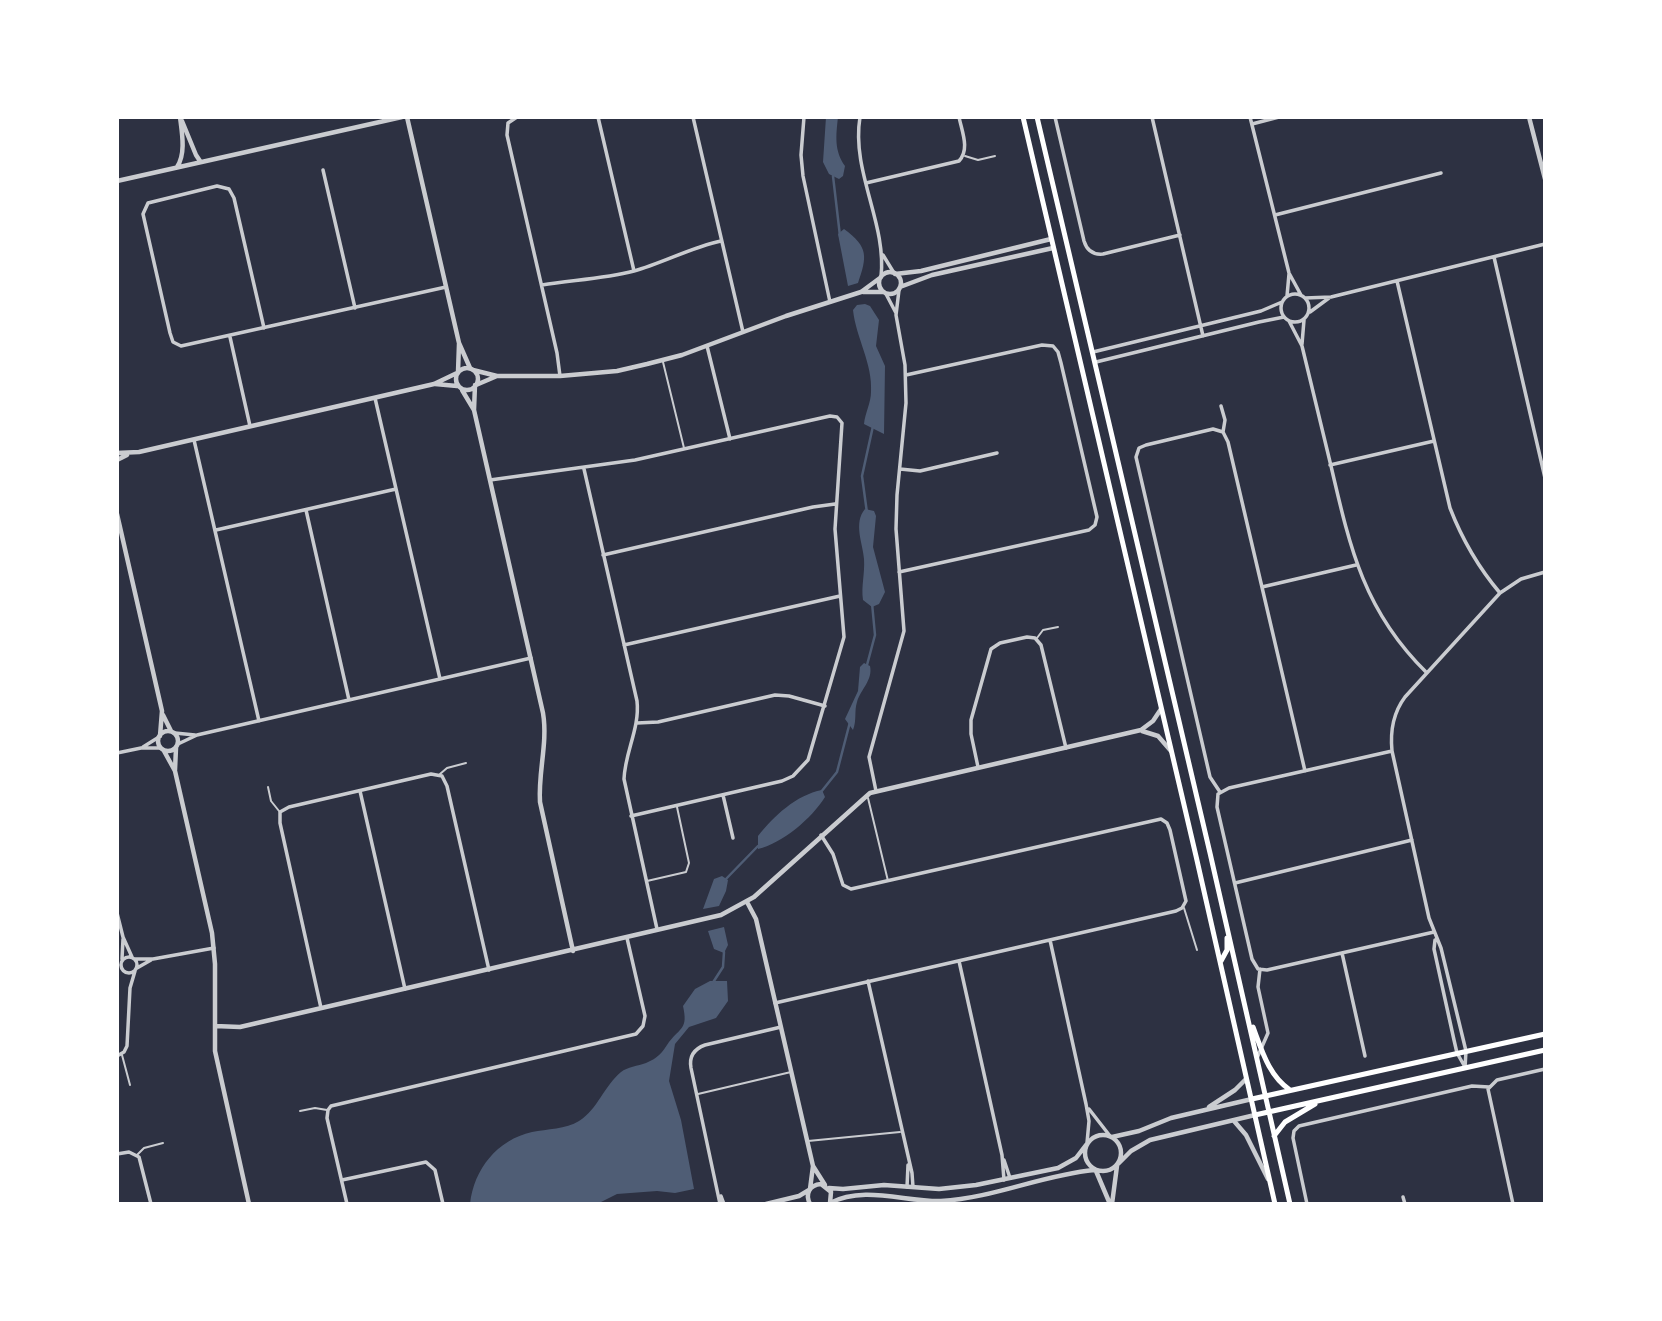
<!DOCTYPE html>
<html>
<head>
<meta charset="utf-8">
<style>
  body { margin:0 }
  #map { position:relative; width:1662px; height:1321px; overflow:hidden; background:#2d3142; font-family:"PT Sans",sans-serif }
  canvas { display:block }
  .frame { position:absolute; inset:0; border:119px solid #fff; pointer-events:none }
</style>
</head>
<body>
<div id="map">
<canvas width="1662" height="1321"></canvas>
<div class="frame"></div>
</div>
<script>
const ctx = document.querySelector('canvas').getContext('2d');
ctx.lineJoin = 'round';
function fillPath(path, color) {
  ctx.fillStyle = color;
  ctx.fill(path, 'evenodd');
}
function strokePath(path, color, width, dash) {
  ctx.strokeStyle = color;
  ctx.lineWidth = width;
  ctx.lineCap = dash ? 'butt' : 'round';
  ctx.setLineDash(dash || []);
  ctx.stroke(path);
}
const water = new Path2D(`
  M826,117H838C836,135 834,151 845,166L843,176L839,179L829,174L823,162Z
  M844,229C869,247 867,257 858,283L848,286L838,234Z
  M865,304L870,306L879,320L876,346L885,366L884,434L864,424C865,413 871,403 871,392C873,364 856,338 853,310L857,305Z
  M865,509L874,511L876,516L873,547L885,592L879,604L872,607L863,600C861,586 865,574 864,559C863,544 853,523 865,509Z
  M864,663L870,666C873,680 861,689 857,702C854,711 857,720 853,730L845,719L858,691L860,667Z
  M822,790L825,797C812,818 783,843 758,849V836C774,816 796,795 822,790Z
  M722,876L728,880L726,891L719,906L703,909L714,879Z
  M724,927L728,945L724,953L714,949L708,931Z
  M710,981H727L728,1001L716,1018L689,1027L675,1044L669,1081L681,1120L694,1189L675,1193L657,1191L617,1194L597,1204H470C474,1169 497,1140 532,1132C547,1129 566,1129 579,1121C598,1109 604,1086 621,1072C627,1067 638,1066 646,1063C658,1058 662,1053 669,1042C681,1027 688,1029 683,1006L695,989Z`);
const stream = new Path2D(`
  M833,176L840,236
  M867,513L862,476L873,426
  M867,665L875,635L872,603
  M821,792L837,772L850,722
  M724,881L758,846
  M712,984L723,967L724,952`);
const service = new Path2D(`
  M965,156L978,160L995,156
  M663,362L684,448
  M1037,638L1043,630L1058,627
  M440,774L447,768L466,763
  M268,787L271,801L279,811
  M868,798L888,881
  M647,881L686,872L689,863L677,807
  M1184,908L1197,950
  M122,1055L130,1085
  M698,1094L791,1072
  M300,1111L315,1108L327,1110
  M808,1141L900,1132
  M137,1155L144,1148L163,1143`);
const minor = new Path2D(`
  M517,117L508,123L507,135L557,353L560,376
  M598,117L634,271
  M693,117L743,332
  M804,117L801,155L803,176L830,302
  M860,117C851,172 887,223 881,277
  M1055,117L1084,241C1087,251 1093,255 1103,254L1180,235
  M1152,117L1203,336
  M1250,117L1289,273L1301,295
  M1252,124L1279,117
  M323,170L355,308
  M866,183L959,161C970,149 962,132 959,117
  M1275,215L1441,173
  M883,255L894,273
  M1494,257L1545,478
  M1397,281L1450,508C1462,539 1478,567 1500,593
  M542,285C572,280 603,279 634,271C663,263 692,247 721,241
  M1281 308a14 14 0 1 1 28 0a14 14 0 1 1-28 0Z
  M886,294L896,313
  M1287,296L1289,274
  M1305,298L1331,297L1545,244
  M1310,312L1329,298
  M1289,321L1302,346C1312,386 1321,426 1331,466C1350,548 1364,611 1426,672
  M264,328L234,198L229,189L217,186L148,203L143,214L170,333L173,342L181,346L446,287
  M230,337L250,426
  M1302,344L1304,320
  M707,346L730,439
  M1093,352L1261,311L1282,302
  M1096,362L1259,322L1284,317
  M375,398L440,679
  M1221,406L1225,420L1223,432L1228,442L1305,771
  M194,440L259,721
  M1330,465L1434,441
  M584,469L637,701C640,728 625,752 624,779L657,929
  M900,469L920,471L997,453
  M490,480L635,460L830,416L837,417L842,423L835,529L844,637L808,760L793,776L782,781L631,816
  M306,510L349,700
  M216,530L396,489
  M603,555L813,507L835,504
  M899,572L1089,530L1095,525L1097,517L1061,363L1058,352L1053,346L1042,345L906,375
  M1262,587L1356,565
  M624,645L840,596
  M637,723L658,722L775,695L789,696L825,706
  M175,733L195,735
  M178,744L197,735L531,658
  M143,747L159,737
  M1392,751L1229,788L1218,794L1217,807L1252,959L1258,969L1267,970L1434,932
  M117,753L141,748H160
  M978,767L971,734V720L991,649L1000,643L1027,637L1035,638L1041,645L1066,748
  M360,791L405,989
  M876,791L869,757L904,631L896,529L897,495L906,403L905,365L896,315L899,290
  M1220,792L1210,777L1136,457L1139,448L1146,445L1213,429L1223,432
  M723,795L733,838
  M1235,883L1412,840
  M117,913L123,937L132,957
  M1050,940L1086,1104L1089,1121L1087,1143
  M1435,940L1434,949L1454,1040L1457,1053L1465,1067
  M1342,953L1365,1056
  M121 965a8 8 0 1 1 16 0a8 8 0 1 1-16 0Z
  M122,959L123,939
  M134,959H153L214,948
  M959,961L1002,1155L1004,1180
  M137,968L151,960
  M868,981L912,1173L913,1187
  M775,1003L1176,911L1182,908L1186,901L1170,830L1167,823L1161,819L851,889L843,885L833,854L821,835
  M321,1008L280,823V812L289,807L431,774L442,776L447,786L489,970
  M117,1056L124,1052L127,1046L130,988L135,971
  M1257,1058L1268,1033L1258,987L1260,969
  M1465,1068L1466,1051L1441,948L1429,918L1392,751C1390,731 1393,713 1405,697L1500,593L1521,579L1545,572
  M1089,1109L1110,1136
  M117,1154L129,1152L139,1157L151,1204
  M1004,1160L1010,1178
  M342,1180L426,1162L435,1170L443,1204
  M907,1187L908,1165
  M721,1196L724,1204
  M1403,1197L1405,1204
  M347,1204L327,1118L328,1110L331,1106L636,1034L643,1026L645,1016L627,938
  M720,1204L691,1068C689,1057 694,1049 705,1045L781,1027
  M1307,1204L1293,1138L1294,1131L1299,1126L1472,1086L1489,1087
  M1513,1204L1488,1089L1497,1080L1545,1069`);
const tertiary = new Path2D(`
  M407,117L459,343L470,368
  M1529,117L1545,179
  M182,121L196,155L200,161
  M177,167C186,154 182,133 180,117
  M117,181L402,117
  M879 283a11 11 0 1 1 22 0a11 11 0 1 1-22 0Z
  M895,274L921,271L1051,239
  M900,287L932,275L1053,248
  M863,292H882
  M456 379a11 11 0 1 1 22 0a11 11 0 1 1-22 0Z
  M473,370L497,376H560L617,371L647,364L682,355L786,316L861,292L880,278
  M458,372L459,344
  M435,384L457,386
  M475,385L474,410L543,713C548,743 538,772 540,802L573,951
  M476,385L497,376
  M462,390L474,410
  M117,453L139,452L434,384L457,373
  M117,460L127,455
  M117,514L162,711L160,736
  M163,715L171,731
  M158 741a10 10 0 1 1 20 0a10 10 0 1 1-20 0Z
  M1142,731L1158,736L1171,751
  M164,751L175,771L212,933L215,964V1051L249,1204
  M175,770L176,748
  M747,902L756,919L813,1166L825,1185
  M215,1026L240,1027L721,915L754,897L870,793L1141,730L1153,721L1161,709
  M1209,1107L1235,1090L1246,1079
  M1234,1121L1246,1135L1268,1179
  M1085 1153a18 18 0 1 1 36 0a18 18 0 1 1-36 0Z
  M1112,1137L1139,1131L1171,1118L1252,1099
  M1118,1164L1131,1151L1150,1140L1255,1115
  M1096,1171L1110,1204
  M829,1188L843,1189L884,1185L939,1189L976,1185L1058,1168L1076,1158L1086,1145
  M810,1189L813,1166
  M830,1203C864,1185 905,1202 941,1201C994,1198 1042,1175 1094,1170
  M766,1204L799,1196L809,1190
  M810,1204C805,1194 809,1185 821,1184L831,1192L830,1203
  M1112,1204L1117,1166`);
const secondary = new Path2D(`
  M1023,117L1196,856L1275,1204
  M1037,117L1210,853L1290,1204
  M1221,961L1227,950V938
  M1253,1027C1262,1051 1269,1076 1290,1090
  M1252,1099L1545,1034
  M1255,1115L1545,1050
  M1274,1136L1285,1122L1315,1104`);
fillPath(water, '#4f5d75');
strokePath(stream, '#4f5d75', 2.5);
strokePath(service, '#caccd0', 2);
strokePath(minor, '#caccd0', 3.5);
strokePath(tertiary, '#caccd0', 4.5);
strokePath(secondary, '#fff', 5);
</script>
</body>
</html>
